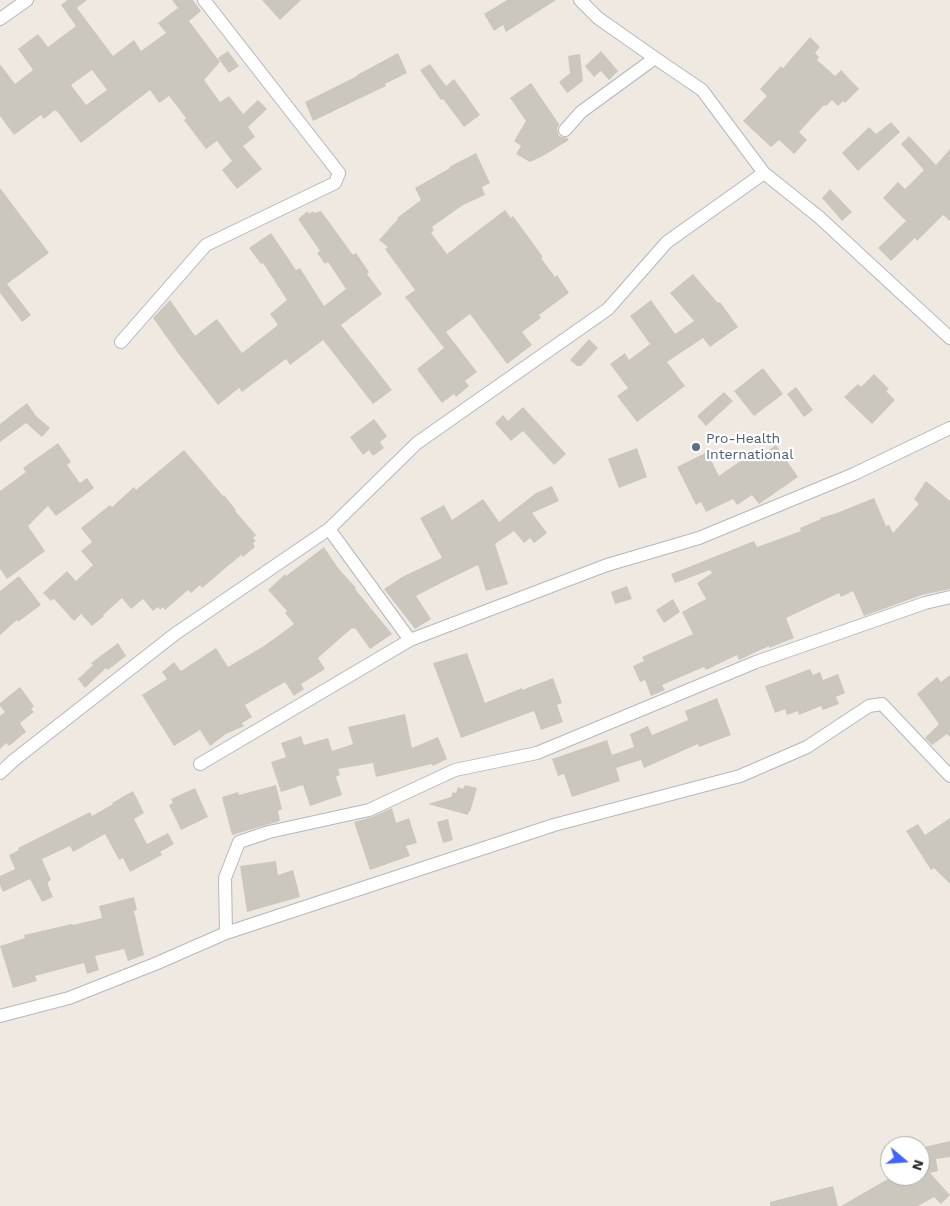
<!DOCTYPE html>
<html>
<head>
<meta charset="utf-8">
<style>
  body { margin:0 }
  #map { position:relative; width:950px; height:1206px; overflow:hidden; background:#efe9e1; font-family:"Work Sans",sans-serif }
  canvas { display:block }
  .north { position:absolute; left:880px; top:1136px; width:50px; height:50px; box-sizing:border-box; background:#fff; border:1px solid #ababab; border-radius:50%; rotate:108deg; font-size:14px; font-weight:700; line-height:20px; text-align:center; color:#2e2e2e }
  .north::after { content:''; display:block; margin:auto; width:18px; height:22px; background:#4264fb; clip-path:polygon(50% 0,100% 100%,50% 72%,0 100%) }
</style>
</head>
<body>
<div id="map">
<canvas width="950" height="1206"></canvas>
<div class="north">N</div>
</div>
<script>
const ctx = document.querySelector('canvas').getContext('2d');
ctx.lineJoin = 'round';
function fillPath(path, color) {
  ctx.fillStyle = color;
  ctx.fill(path, 'evenodd');
}
function strokePath(path, color, width, dash) {
  ctx.strokeStyle = color;
  ctx.lineWidth = width;
  ctx.lineCap = dash ? 'butt' : 'round';
  ctx.setLineDash(dash || []);
  ctx.stroke(path);
}
function label(font, color, halo, rows, align = 'center') {
  ctx.font = font + ' "Work Sans",sans-serif';
  ctx.lineWidth = 4.5;
  ctx.setLineDash([]);
  ctx.textBaseline = 'middle';
  ctx.strokeStyle = halo;
  ctx.fillStyle = color;
  for (const [text, x, y, turn = 0] of rows) {
    ctx.save();
    ctx.translate(x, y);
    ctx.rotate((+turn || 0) * Math.PI / 180);
    ctx.textAlign = isNaN(turn) ? turn : align;
    if (halo) ctx.strokeText(text, 0, 0);
    ctx.fillText(text, 0, 0);
    ctx.restore();
  }
}
const building = new Path2D(`
  M67,0H87L77,8L113,56L134,40L141,51L166,33L158,23L178,8L172,0H193L201,11L189,21L220,62L204,80L220,102L229,96L243,114L258,100L267,109L248,127L255,137L243,146L262,169L237,189L222,170L232,161L217,141L206,149L184,120L186,118L169,96L159,103L150,90L81,143L57,111L56,112L55,110L44,119L41,115L14,135L0,116V64L15,84L33,70L18,49L38,34L48,47L76,26L61,5ZM92,70L107,90L86,105L71,85Z
  M262,0H301L280,20Z
  M507,0H556L506,32L503,25L494,31L484,14Z
  M810,37L820,47L815,53L819,57L817,60L835,76L841,70L859,89L845,103L843,101L838,106L832,100L826,106L824,105L799,132L807,140L794,154L779,140L771,147L743,121L767,96L760,89L781,66L783,68Z
  M228,51L239,66L229,73L218,58Z
  M601,51L618,71L609,80L601,71L594,77L585,66Z
  M398,53L407,73L385,84L386,86L313,121L305,102L357,76V75Z
  M580,54L583,81L567,93L559,82L570,73L568,56Z
  M430,64L446,86L454,79L480,115L464,127L443,99L441,100L420,70Z
  M531,83L559,124L557,129L559,136L567,138L569,140L543,156L530,162L516,154L521,146L514,141L526,121L510,98Z
  M891,122L900,132L858,171L842,153L869,127L876,134Z
  M909,136L936,165L950,149V221L943,215L917,241L915,238L891,261L878,248L906,221L883,198L898,182L905,189L924,170L901,144Z
  M476,153L490,183L482,187L485,195L463,205L432,227L434,230L431,233L447,254L505,210L511,218L513,216L543,257L541,258L555,277L557,275L569,293L539,315L541,318L522,332L532,345L507,364L470,314L446,332L477,372L465,381L469,386L456,397L454,394L442,403L417,369L444,348L405,297L415,290L385,249L388,247L379,240L398,219L397,218L421,200L415,188L450,168L449,167Z
  M0,188L49,253L7,284L31,315L22,322L0,293Z
  M830,189L852,212L842,221L822,198Z
  M308,211L309,214L313,211L314,213L321,211L353,255L356,253L369,272L367,274L382,294L341,325L392,390L373,404L323,340L290,365L286,359L242,392L239,388L218,405L178,353L153,318L170,300L195,336L217,319L242,353L278,325L270,314L287,300L263,263L261,264L249,248L271,233L296,270L300,268L324,306L346,289L328,262L325,264L317,253L320,251L298,219Z
  M693,274L718,303L720,302L738,327L710,347L703,338L667,362L685,386L637,422L617,396L628,388L610,364L625,353L629,360L650,344L630,316L651,300L675,334L694,321L670,293Z
  M589,339L598,348L581,366H577L570,360Z
  M763,368L783,394L754,416L734,391Z
  M874,374L889,389L886,391L895,400L872,424L844,397L858,384L861,387Z
  M796,387L813,410L804,417L787,394Z
  M724,392L733,401L706,426L697,416Z
  M27,403L36,416L50,428L42,437L26,423L0,442V424Z
  M523,407L566,454L554,465L523,431L511,441L495,423L503,415L508,421Z
  M374,419L387,436L380,442L384,448L373,456L369,450L363,455L350,437Z
  M58,443L71,462L67,465L80,483L87,478L94,488L56,516L48,506L28,526L45,551L7,579L0,569V491L26,472L23,468Z
  M776,445L798,477L759,504L752,495L737,505L733,499L706,512L701,502L696,505L677,467L707,452L719,476L753,452L757,458Z
  M637,448L647,477L619,488L608,459Z
  M184,450L223,496L224,495L236,510L235,511L256,535L253,538L256,541L253,543L255,547L243,557L241,555L202,588L200,585L191,593L188,590L165,610L163,607L160,610L158,607L153,611L143,599L131,609L122,598L103,615L104,616L92,626L81,614L74,621L54,599L51,601L43,593L67,571L76,581L93,565L81,551L92,542L81,528L110,505L112,507L134,487L136,490Z
  M926,481L950,501V589L922,595L864,616L853,591L841,597L839,593L786,618L794,638L769,648V646L739,660L737,655L706,670L704,667L662,685L665,690L651,696L645,680L640,682L633,666L644,661L642,657L693,634L682,612L706,599L697,583L712,573L710,570L675,583L671,574L754,541L757,547L801,531L800,528L821,519L820,518L837,513L874,498L886,526L889,525L893,533L919,504L914,499Z
  M552,486L559,501L532,513L547,533L534,543L530,538L524,543L514,531L495,544L508,584L486,591L478,565L445,581L416,596L431,619L415,629L384,589L402,577L442,558L420,518L444,505L452,520L483,499L499,522L536,493Z
  M324,547L338,568L356,588L355,589L392,634L370,649L355,628L354,629L352,628L318,658L325,669L301,684L304,689L294,696L285,682L245,705L252,717L242,723L244,726L226,734L210,746L200,730L174,746L142,695L167,679L162,672L174,662L181,671L216,648L228,667L264,646L294,624L285,613L287,611L268,590L285,574L286,576Z
  M19,576L41,605L18,622L17,620L0,635V591Z
  M627,586L632,599L615,604L611,592Z
  M673,599L680,612L664,623L656,610Z
  M118,643L126,656L108,670L106,668L85,688L78,679L93,665L91,663Z
  M467,653L485,703L522,688V690L553,678L562,703L557,705L563,722L541,730L534,711L461,738L433,663Z
  M810,669L813,675L820,672L823,680L838,674L845,693L836,697L839,704L823,710L821,706L799,715L798,711L787,715L785,709L775,713L765,686Z
  M950,675V737L947,734L932,745L925,738L939,724L917,694L937,677L941,682Z
  M20,687L34,706L31,709L34,712L20,723L26,732L9,746L6,743L0,749V716L5,712L0,706V703Z
  M717,698L731,735L699,747L698,744L644,768L641,760L616,768L620,781L572,797L564,774L558,776L552,759L607,740L612,755L634,747L630,734L648,726L652,735L688,720L685,711Z
  M405,714L412,748L438,737L447,759L433,766L432,764L376,777L373,763L338,769L340,775L336,777L342,795L310,806L303,785L281,792L271,762L286,757L281,743L301,736L304,745L328,738L332,751L353,744L348,727Z
  M276,785L282,809L278,811L280,821L232,835L222,797L238,792L239,795Z
  M465,785L477,788L470,812L469,811L468,815L428,804L451,797L453,792L456,793L458,787L463,789Z
  M195,788L208,817L181,830L169,805L173,803L171,799Z
  M133,791L144,813L134,819L147,844L168,833L174,844L160,852L162,855L130,872L123,858L119,860L105,834L73,852L70,846L42,859L51,880L48,882V885L53,897L42,902L30,879L3,892L0,885V876L15,869L9,855L19,850L18,848L90,812L92,816L113,804L112,803Z
  M392,808L396,823L409,818L417,843L406,846L410,856L370,870L354,822L372,817Z
  M950,818V884L934,868L931,870L906,831L918,824L925,835Z
  M448,819L453,840L443,843L437,822Z
  M276,861L278,875L293,870L300,897L247,912L240,866Z
  M134,897L137,910L134,911L144,955L128,961L124,949L95,956L99,970L87,974L84,963L35,976L37,981L13,988L0,946L25,938L24,935L72,924L73,925L102,918L99,906Z
  M950,1141V1157L936,1159L938,1171L930,1173L950,1195L941,1204L934,1197L918,1206H841L893,1176H920V1148Z
  M833,1186L838,1206H770V1202Z`);
const minor = new Path2D(`
  M580,0L598,18L655,58
  M0,19L27,0
  M565,130L581,112L655,58L702,90L764,173L819,217L950,338
  M121,342L206,245L335,183L339,173L204,0
  M410,640L329,529L417,443L608,309L667,242L764,173
  M200,764L410,640L607,565L699,538L854,474L950,428
  M0,773L14,760L175,634L329,529
  M226,933L225,878L239,842L269,832L369,810L455,770L537,753L756,662L925,603L950,597
  M0,1016L69,998L155,964L226,933L554,825L740,776L807,747L869,706L882,704L950,776`);
const markers = [
  [696,447,5,"#5c6f8a"]
];
const serviceNames = [
  ["Pro-Health",706,439],
  ["International",706,455]
];
fillPath(building, '#cbc7bf');
strokePath(minor, '#b4b7c1', 14);
strokePath(minor, '#fff', 12);
for (const [x, y, r, color] of markers) {
  const dot = new Path2D();
  dot.arc(x, y, r, 0, 2 * Math.PI);
  ctx.fillStyle = color;
  ctx.fill(dot);
  strokePath(dot, '#fff', 2);
}
label('14px', '#4e5e75', '#fff', serviceNames, 'left');
</script>
</body>
</html>
